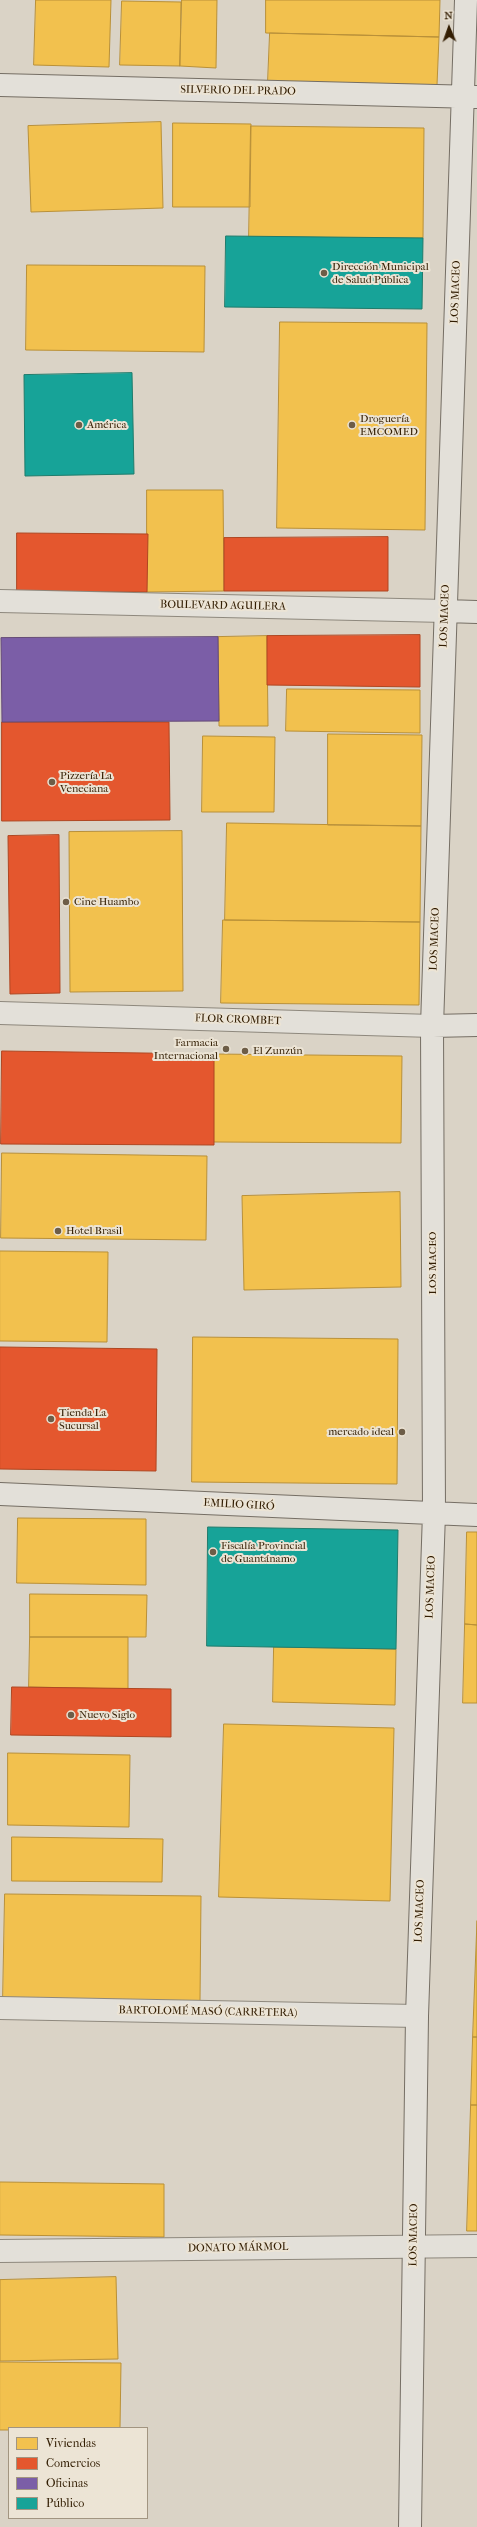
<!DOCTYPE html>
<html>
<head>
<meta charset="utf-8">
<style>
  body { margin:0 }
  #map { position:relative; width:477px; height:2527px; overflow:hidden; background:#dad3c6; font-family:"IM FELL French Canon",serif }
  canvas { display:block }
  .legend { position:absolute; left:8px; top:2427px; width:140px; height:92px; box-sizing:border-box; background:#ece4d5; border:1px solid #a29581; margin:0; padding:5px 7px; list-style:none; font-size:12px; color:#331e03 }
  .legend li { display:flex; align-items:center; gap:8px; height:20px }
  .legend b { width:20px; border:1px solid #a29581 }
  .north { position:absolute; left:429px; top:8px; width:40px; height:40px; -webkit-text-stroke:3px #ece4d5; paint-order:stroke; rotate:358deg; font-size:11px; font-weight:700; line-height:16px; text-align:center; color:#331e03 }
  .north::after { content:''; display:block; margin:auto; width:14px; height:18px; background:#331e03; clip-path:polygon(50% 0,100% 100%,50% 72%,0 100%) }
</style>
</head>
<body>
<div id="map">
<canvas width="477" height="2527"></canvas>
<ul class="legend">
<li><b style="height:11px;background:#f2c14e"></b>Viviendas</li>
<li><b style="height:11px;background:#e4572e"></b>Comercios</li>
<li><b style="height:11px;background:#7b5ea7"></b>Oficinas</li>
<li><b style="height:11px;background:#17a398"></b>Público</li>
</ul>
<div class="north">N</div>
</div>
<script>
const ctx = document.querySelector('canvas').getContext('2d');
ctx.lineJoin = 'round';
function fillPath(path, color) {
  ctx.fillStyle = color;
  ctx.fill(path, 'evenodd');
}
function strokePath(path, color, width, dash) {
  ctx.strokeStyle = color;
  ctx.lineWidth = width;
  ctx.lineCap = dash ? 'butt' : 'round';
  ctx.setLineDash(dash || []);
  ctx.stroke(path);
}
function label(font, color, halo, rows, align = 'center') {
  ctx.font = font + ' "IM FELL French Canon",serif';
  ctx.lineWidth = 4;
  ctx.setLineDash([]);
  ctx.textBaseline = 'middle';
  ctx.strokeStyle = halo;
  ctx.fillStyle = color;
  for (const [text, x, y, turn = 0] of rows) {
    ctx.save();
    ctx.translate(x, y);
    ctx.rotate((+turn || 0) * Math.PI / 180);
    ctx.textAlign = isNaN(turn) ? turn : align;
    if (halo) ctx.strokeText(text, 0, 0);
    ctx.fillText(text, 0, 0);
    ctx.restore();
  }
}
const homes = new Path2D(`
  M36,0H111L109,67L34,65Z
  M182,0H217L216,68L180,66Z
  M266,0H440L439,37L266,33Z
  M122,1L181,2L180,66L120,65Z
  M270,33L439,37L437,85L268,81Z
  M161,122L163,208L31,212L28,126Z
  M173,123L251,124L250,207H173Z
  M251,126L424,128L423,238L249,237Z
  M27,265L205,266L204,352L26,350Z
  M280,322L427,323L425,530L277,528Z
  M147,490H223L224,591L147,592Z
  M267,636L268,726H219L218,637Z
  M287,689L420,690V733L286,731Z
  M328,734L422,735L421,826L328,825Z
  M203,736L275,737L274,812H202Z
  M227,823L421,826L420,922L225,920Z
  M182,831L183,991L70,992L69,832Z
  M223,920L420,922L419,1005L221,1003Z
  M214,1054L402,1056L401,1143L214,1142Z
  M2,1153L207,1156L206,1240L1,1238Z
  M400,1192L401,1287L244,1290L242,1196Z
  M0,1251L108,1252L107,1342L0,1341Z
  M193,1337L398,1339L397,1484L192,1482Z
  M18,1518L146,1519V1585L17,1583Z
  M467,1532H477V1625L465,1624Z
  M30,1594L147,1595L146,1637H30Z
  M465,1624L477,1625V1703H463Z
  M30,1637H128V1689L29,1687Z
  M274,1647L396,1649L395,1705L273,1702Z
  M224,1724L394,1728L390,1901L219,1897Z
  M8,1753L130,1755L129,1827L8,1825Z
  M12,1837L163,1839L162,1882L12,1881Z
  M5,1894L201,1896L200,2001L3,1999Z
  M477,1921V2037H473Z
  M473,2037H477V2105H471Z
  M471,2105H477V2231H467Z
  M0,2182L164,2184V2237L0,2235Z
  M116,2277L118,2359L0,2361V2280Z
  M0,2362L121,2363L120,2428H9V2430H0Z`);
const shops = new Path2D(`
  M17,533L148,534L147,592L17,591Z
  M388,537V591H224V538Z
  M420,635V687L267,685V636Z
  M2,722H169L170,820L2,821Z
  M59,835L60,993L10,994L8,836Z
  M2,1051L214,1054V1145L1,1144Z
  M0,1347L157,1349L156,1471L0,1469Z
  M12,1687L171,1689V1737L11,1735Z`);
const offices = new Path2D(`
  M218,637L219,721L2,722L1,638Z`);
const public = new Path2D(`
  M226,236L423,238L422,309L225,307Z
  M132,373L134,474L25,476L24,375Z
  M208,1527L398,1530L396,1649L207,1646Z`);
const street = new Path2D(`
  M0,601L445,611
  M0,1013L432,1026
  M0,2008L417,2016
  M0,2251L477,2246`);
const secondary = new Path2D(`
  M0,85L476,97
  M445,611L477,612
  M432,1026L477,1025
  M0,1494L477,1515
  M410,2527L417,2016L434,1513L432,1026L466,0`);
const markers = [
  [324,273,4,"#6d5d47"],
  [79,425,4,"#6d5d47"],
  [352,425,4,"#6d5d47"],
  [52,782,4,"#6d5d47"],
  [66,902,4,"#6d5d47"],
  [226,1049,4,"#6d5d47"],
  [245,1051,4,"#6d5d47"],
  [58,1231,4,"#6d5d47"],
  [51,1419,4,"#6d5d47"],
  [402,1432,4,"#6d5d47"],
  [213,1552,4,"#6d5d47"],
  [71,1715,4,"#6d5d47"]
];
const streetNames = [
  ["SILVERIO DEL PRADO",238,91,1],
  ["LOS MACEO",456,292,-88],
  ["BOULEVARD AGUILERA",223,606,1],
  ["LOS MACEO",445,616,-88],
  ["LOS MACEO",435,939,-88],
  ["FLOR CROMBET",238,1020,2],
  ["LOS MACEO",433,1263,-90],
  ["EMILIO GIRÓ",239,1505,3],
  ["LOS MACEO",431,1587,-88],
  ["LOS MACEO",420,1911,-88],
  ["BARTOLOMÉ MASÓ (CARRETERA)",208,2012,1],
  ["LOS MACEO",414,2235,-89],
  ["DONATO MÁRMOL",238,2248,-1]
];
const poiNames = [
  ["Dirección Municipal",332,267],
  ["de Salud Pública",332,280],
  ["Droguería",360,419],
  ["EMCOMED",360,432],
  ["América",87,425],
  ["Pizzería La",60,776],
  ["Veneciana",60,789],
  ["Cine Huambo",74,902],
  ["Farmacia",218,1043,"right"],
  ["Internacional",218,1056,"right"],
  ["El Zunzún",253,1051],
  ["Hotel Brasil",66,1231],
  ["Tienda La",59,1413],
  ["Sucursal",59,1426],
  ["mercado ideal",394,1432,"right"],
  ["Fiscalía Provincial",221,1546],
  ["de Guantánamo",221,1559],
  ["Nuevo Siglo",79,1715]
];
fillPath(homes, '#f2c14e');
strokePath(homes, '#b99038', 1);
fillPath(shops, '#e4572e');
strokePath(shops, '#af4621', 1);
fillPath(offices, '#7b5ea7');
strokePath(offices, '#654b76', 1);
fillPath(public, '#17a398');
strokePath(public, '#1f7b6b', 1);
strokePath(street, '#8e887d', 24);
strokePath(secondary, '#756e64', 24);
strokePath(street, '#e3e0d9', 22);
strokePath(secondary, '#e3e0d9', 22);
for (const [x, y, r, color] of markers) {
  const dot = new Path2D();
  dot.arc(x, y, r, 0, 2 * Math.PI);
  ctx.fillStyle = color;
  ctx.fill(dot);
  strokePath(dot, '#ece4d5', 1.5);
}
label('11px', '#331e03', '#ece4d5', streetNames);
label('11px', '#331e03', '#ece4d5', poiNames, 'left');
</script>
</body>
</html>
